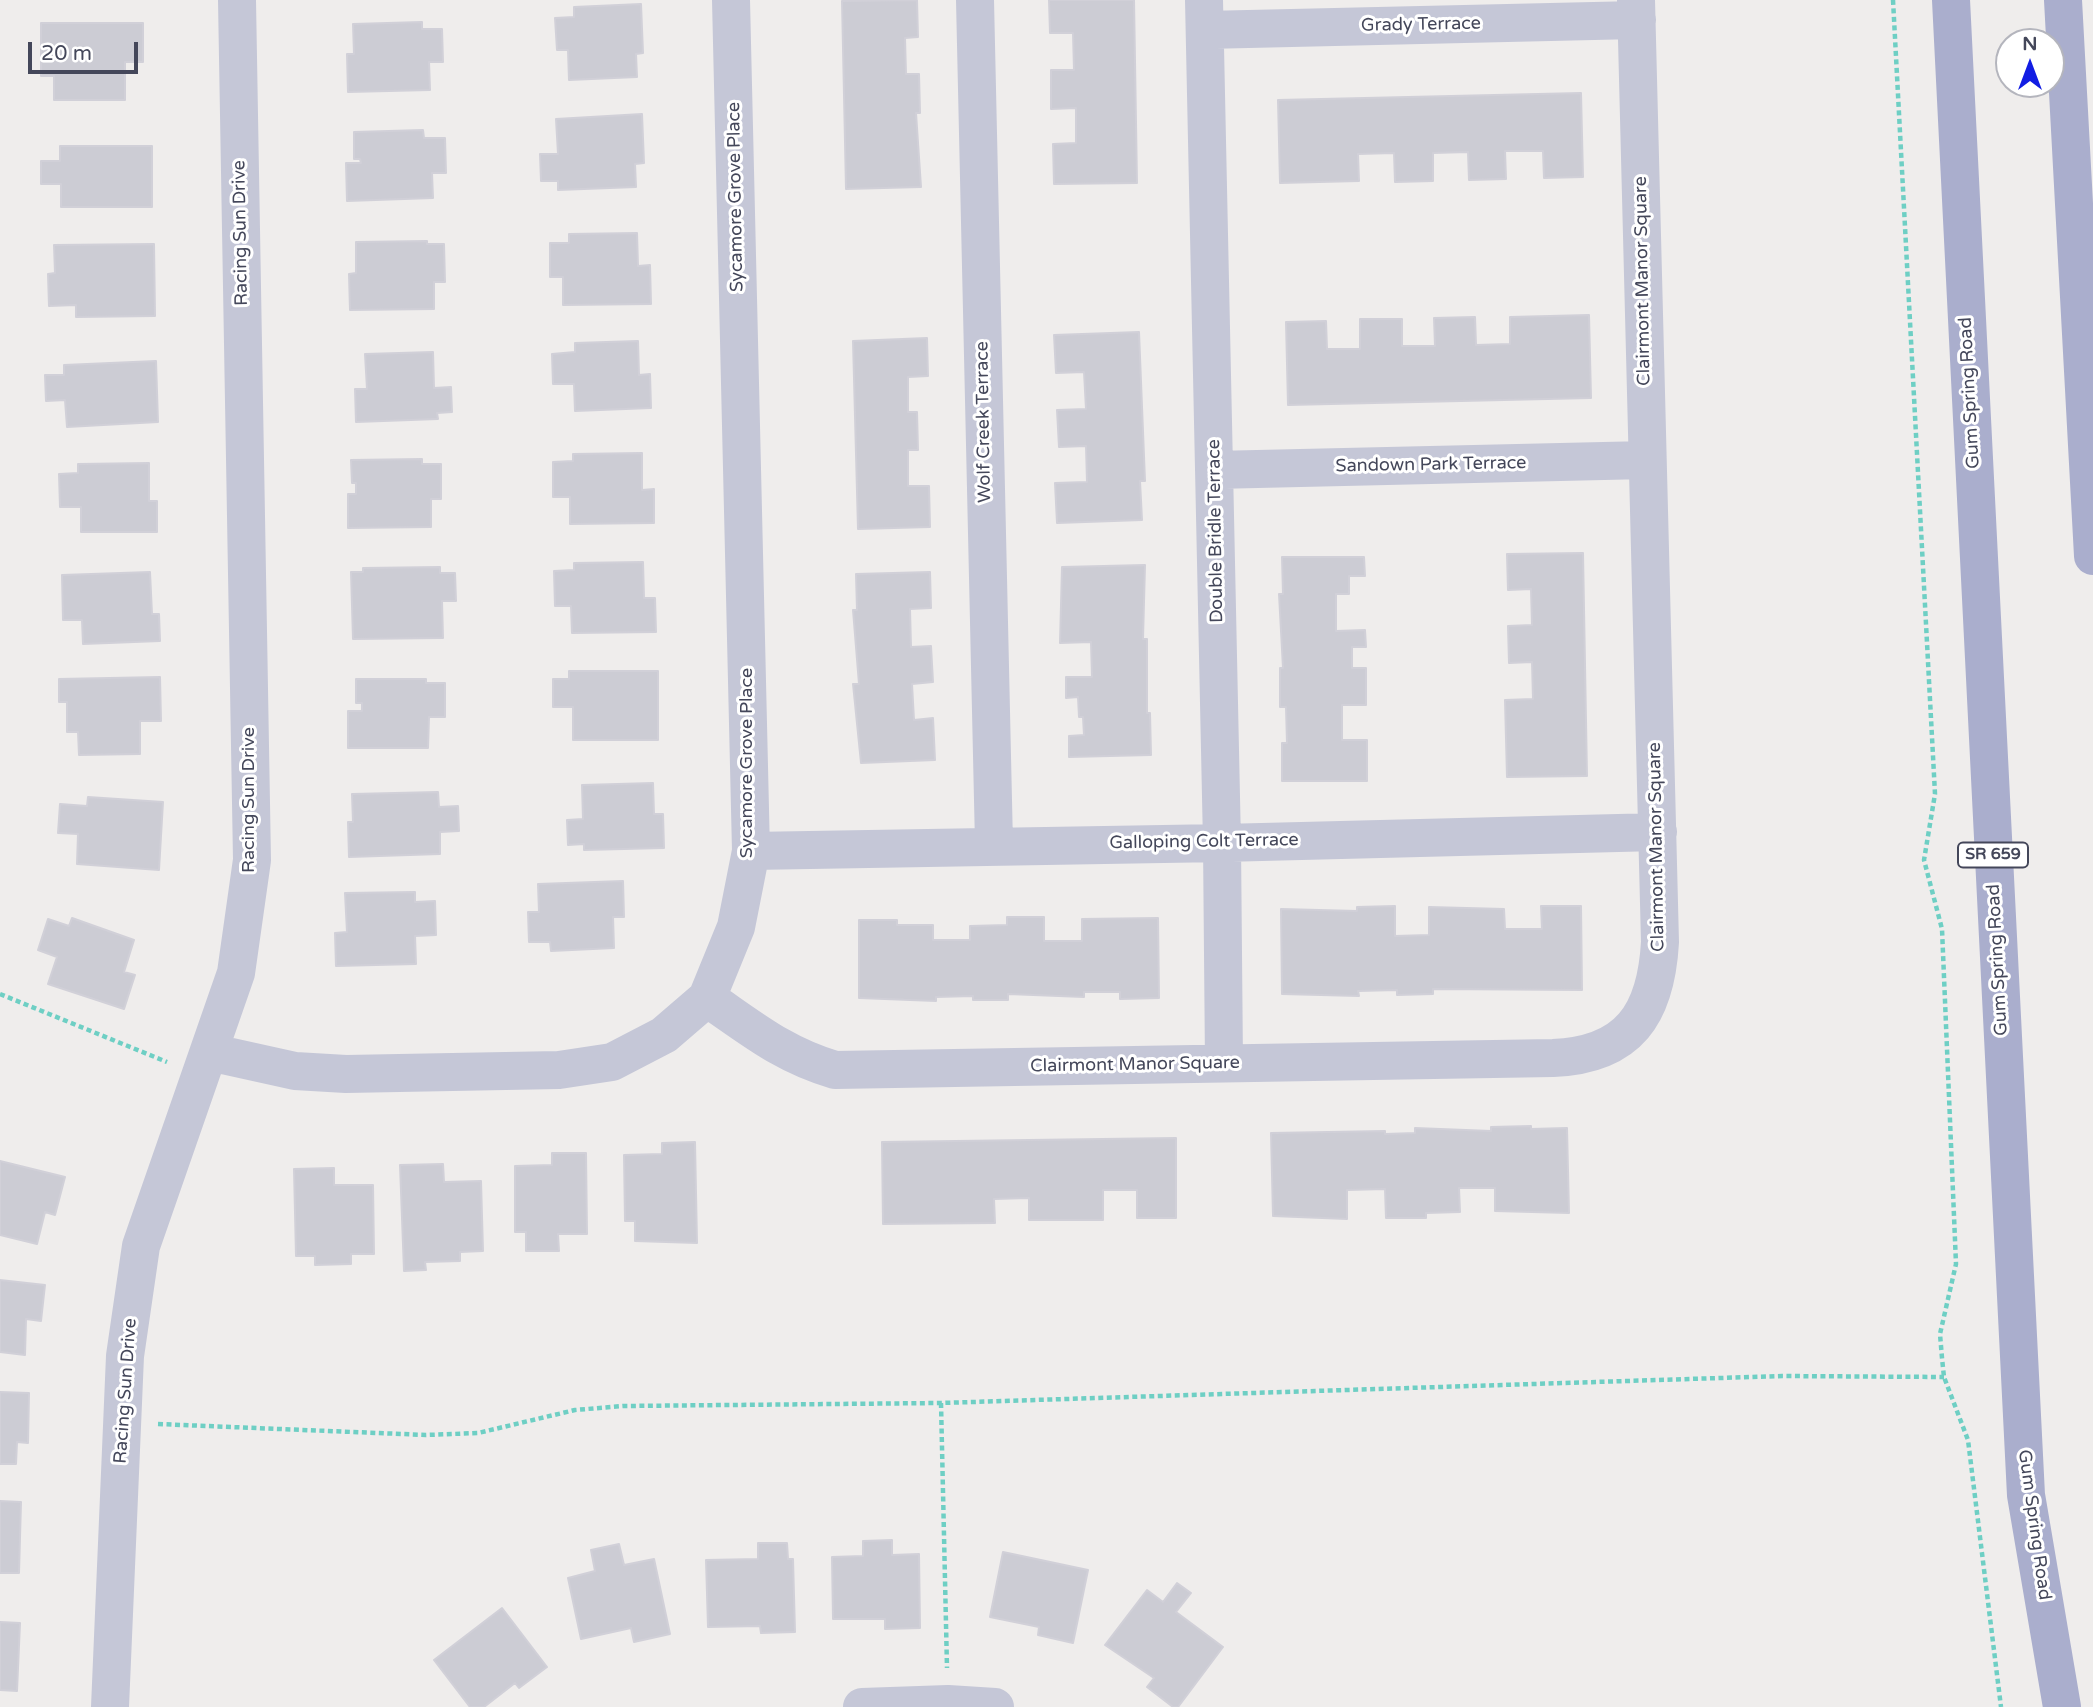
<!DOCTYPE html>
<html>
<head>
<meta charset="utf-8">
<style>
  body { margin:0 }
  #map { position:relative; width:2093px; height:1707px; overflow:hidden; background:#efedec; font-family:"Varela Round",sans-serif }
  canvas { display:block }
  .north { position:absolute; left:1995px; top:28px; width:70px; height:70px; box-sizing:border-box; background:#fff; border:2px solid #b4b5bd; border-radius:50%; rotate:0deg; font-size:19px; font-weight:700; line-height:28px; text-align:center; color:#44475a }
  .north::after { content:''; display:block; margin:auto; width:24px; height:32px; background:#121de3; clip-path:polygon(50% 0,100% 100%,50% 72%,0 100%) }
  .scale { position:absolute; left:28px; top:42px; width:110px; height:32px; box-sizing:border-box; border:4px solid #44475a; border-top:0; padding-left:9px; font-size:21px; line-height:24px; white-space:nowrap; color:#44475a; -webkit-text-stroke:5px #fff; paint-order:stroke }
</style>
</head>
<body>
<div id="map">
<canvas width="2093" height="1707"></canvas>
<div class="north">N</div>
<div class="scale">20 m</div>
</div>
<script>
const ctx = document.querySelector('canvas').getContext('2d');
ctx.lineJoin = 'round';
function fillPath(path, color) {
  ctx.fillStyle = color;
  ctx.fill(path, 'evenodd');
}
function strokePath(path, color, width, dash) {
  ctx.strokeStyle = color;
  ctx.lineWidth = width;
  ctx.lineCap = dash ? 'butt' : 'round';
  ctx.setLineDash(dash || []);
  ctx.stroke(path);
}
function label(font, color, halo, rows, align = 'center') {
  ctx.font = font + ' "Varela Round",sans-serif';
  ctx.lineWidth = 6;
  ctx.setLineDash([]);
  ctx.textBaseline = 'middle';
  ctx.strokeStyle = halo;
  ctx.fillStyle = color;
  for (const [text, x, y, turn = 0] of rows) {
    ctx.save();
    ctx.translate(x, y);
    ctx.rotate((+turn || 0) * Math.PI / 180);
    ctx.textAlign = isNaN(turn) ? turn : align;
    if (halo) ctx.strokeText(text, 0, 0);
    ctx.fillText(text, 0, 0);
    ctx.restore();
  }
}
const building = new Path2D(`
  M917,0L918,37L905,38L906,74H919L920,113H916L921,187L846,189L842,1Z
  M1049,0H1134L1137,183L1054,184L1053,144L1076,143V108L1051,109V70H1074L1073,33H1050Z
  M641,4L643,53L636,54L637,77L569,80L568,50H557L555,18L574,17V7Z
  M422,22V29H442L443,62H429L430,90L348,92L347,54H354L353,24Z
  M41,23H143V62H125V100H54V76H41Z
  M1581,93L1583,177L1544,178L1543,151H1505L1506,179L1469,180L1468,152L1433,153V181L1395,182L1394,153L1358,154L1359,181L1280,183L1278,100Z
  M642,114L644,163L635,164L636,187L558,190V181H541L540,154H558L556,119Z
  M423,130L424,138H445L446,173H432L433,198L347,201L346,163H361L360,159H354V132Z
  M60,146H152V207H61V184H41V161H60Z
  M637,233L638,266L650,265L651,304L563,305V277H550V243H569V234Z
  M427,241V244H444L445,282H434V309L350,310L349,274L356,273V242Z
  M154,244L155,316L76,317V305L49,306L48,274L55,273L54,245Z
  M1589,315L1591,398L1288,405L1286,322L1326,321L1327,349H1360V319H1402V346H1435L1434,318L1475,317L1476,345L1510,344V317Z
  M1139,332L1145,481H1140L1142,520L1057,523L1055,483L1087,482L1086,446L1059,447L1057,410L1086,409L1084,372L1056,373L1054,335Z
  M927,338L928,376L908,377V412H917L918,450H908V486H929L930,527L858,529L853,341Z
  M638,341L639,375L650,374L651,408L575,411L574,384H553L552,354L575,352V343Z
  M433,352L434,388L451,387L452,412L437,413L438,419L356,422L355,389H367L365,354Z
  M156,361L158,422L67,427L65,400L46,401L45,375H64V365Z
  M642,453V490L654,489V523L570,524V497H553V462L573,461V454Z
  M422,459V464H441V499H431V527L348,528V494H356V483H352L351,460Z
  M149,463V501H157V532H81V507H60L59,474L78,473V464Z
  M1583,553L1587,776L1507,777L1505,700L1533,699L1532,662L1509,663L1508,626L1532,625L1531,589L1508,590L1507,554Z
  M1282,557H1364L1365,576H1349V594H1336V631L1365,630L1366,647H1352V668H1366V705H1342V740H1367V781H1282V743H1287L1286,707H1280V668H1283L1279,594H1283Z
  M643,562L644,598H655L656,632L572,633L571,606H555L554,571L574,570V563Z
  M1145,565L1143,639H1147V713H1150L1151,755L1069,757V736L1084,735L1083,717H1079L1078,697L1066,698V677H1092L1091,642L1060,643L1062,567Z
  M440,567V573H455L456,601H442L443,638L353,639L351,572H363V568Z
  M150,572L152,614H159L160,641L83,644L82,620H63L62,575Z
  M930,572L931,608L910,609L911,647L931,646L933,682L912,684L914,720L933,718L935,760L861,763L853,684H859L853,610H857L856,574Z
  M569,671H658V740H573V707H553V679H569Z
  M160,677L161,721H140V754L79,755L78,732H67V702H59V679Z
  M356,679H426V683H445V717H429L428,748H348V711H362V703H356Z
  M653,783L654,814H663L664,848L584,850V844L568,845L567,820L583,819L582,785Z
  M438,792L439,807L458,806L459,831L440,832V854L349,857L348,822H353L352,794Z
  M88,797L163,802L159,870L77,864L78,834L58,833L60,804L87,806Z
  M623,881L624,917H613L614,948L551,951L550,942H529L528,912H539L538,884Z
  M415,892V902L435,901L436,935L415,936L416,964L336,966L335,933L347,932L345,893Z
  M1395,906V936L1429,935V907L1504,909L1505,929H1542L1541,906H1581L1582,990L1433,989V994L1397,995V990L1358,991L1359,996L1282,994L1281,909L1357,911V907Z
  M1007,917H1044V941H1082V919L1158,918L1159,998L1120,999V992H1084V997L1008,994V1000H973V996L936,997V1001L859,998V920H897V925H933V940H970V926L1007,925Z
  M72,918L134,940L124,972L135,975L124,1009L48,984L57,957L38,950L48,919L69,926Z
  M1531,1126V1129L1567,1128L1569,1213L1495,1211V1188H1459L1460,1212L1426,1213V1218H1386L1385,1189L1347,1190V1219L1273,1216L1271,1133L1385,1131V1134L1415,1133V1128L1491,1131V1127Z
  M1176,1138V1218H1137V1190H1103V1220H1029V1198L994,1199L995,1223L883,1224L882,1142Z
  M695,1142L697,1243L635,1241V1221H625L624,1155L662,1154V1143Z
  M552,1153H586L587,1234H558L559,1251H526V1232H515V1166L552,1165Z
  M0,1161L65,1177L55,1215L45,1212L37,1244L0,1235Z
  M443,1164L444,1182L481,1181L483,1251L460,1252V1261L425,1262L426,1270L404,1271L400,1165Z
  M334,1168V1185H373L374,1254H351V1264L315,1265V1256H296L294,1169Z
  M0,1280L45,1285L41,1321L26,1319L25,1355L0,1352Z
  M0,1392L29,1393L28,1443L17,1442L16,1464H0Z
  M0,1501L21,1502L19,1573H0Z
  M892,1540V1555L919,1554L920,1628L885,1629V1619H833L832,1557L863,1556V1541Z
  M758,1543H787L788,1559H793L795,1632L761,1633L760,1626L708,1627L706,1560L758,1559Z
  M619,1544L624,1565L654,1559L670,1634L634,1642L631,1628L581,1639L568,1578L595,1571L591,1550Z
  M1003,1552L1088,1570L1073,1643L1038,1635L1039,1627L990,1617Z
  M1177,1583L1191,1593L1176,1612L1223,1647L1178,1707H1173L1147,1687L1154,1678L1105,1645L1147,1590L1163,1602Z
  M502,1608L547,1667L519,1688L515,1683L484,1707H470L434,1660Z
  M0,1622L20,1623L17,1691L0,1690Z`);
const path = new Path2D(`
  M1893,0L1935,794L1924,860L1942,929L1956,1264L1940,1334L1942,1358L1944,1377L1968,1440L2001,1707
  M0,994L167,1062
  M941,1403L947,1668
  M158,1424L426,1435L478,1433L575,1410L623,1406L941,1403L1782,1376L1944,1377`);
const minor = new Path2D(`
  M975,0L994,844
  M1204,0L1222,843L1224,1063
  M1205,30L1637,20
  M1214,470L1647,460
  M751,851L1222,843L1658,832
  M707,998C751,1028 783,1055 835,1070L1553,1058C1629,1055 1656,1014 1660,942L1636,0
  M209,1052L295,1071L346,1074L559,1070L612,1062L664,1035L707,998L736,927L751,851L731,0
  M110,1707L125,1356L141,1246L236,973L252,860L237,0
  M862,1707L948,1704L995,1707`);
const major = new Path2D(`
  M1951,0L2026,1495L2062,1707
  M2063,0L2093,556`);
const shields = [
  [1993,855,70]
];
const shieldNames = [
  ["SR 659",1993,855]
];
const streetNames = [
  ["Grady Terrace",1421,25,-1],
  ["Sycamore Grove Place",736,197,-91],
  ["Racing Sun Drive",241,233,-91],
  ["Clairmont Manor Square",1643,281,-91],
  ["Gum Spring Road",1970,393,-93],
  ["Wolf Creek Terrace",984,422,-91],
  ["Sandown Park Terrace",1431,465,-1],
  ["Double Bridle Terrace",1216,531,-91],
  ["Sycamore Grove Place",747,763,-90],
  ["Racing Sun Drive",249,800,-90],
  ["Galloping Colt Terrace",1204,842,-1],
  ["Clairmont Manor Square",1657,847,-91],
  ["Gum Spring Road",1998,960,-93],
  ["Clairmont Manor Square",1135,1065,-1],
  ["Racing Sun Drive",126,1391,-86],
  ["Gum Spring Road",2034,1525,82]
];
fillPath(building, '#ccccd4');
strokePath(building, '#d1d0d8', 2);
strokePath(path, '#6ecfc4', 4.5, [5, 3.5]);
strokePath(minor, '#c5c7d7', 38);
strokePath(major, '#aaaecd', 38);
for (const [x, y, w] of shields) {
  const box = new Path2D();
  box.roundRect(x - w / 2, y - 12.5, w, 25, 5);
  ctx.fillStyle = '#fff';
  ctx.fill(box);
  strokePath(box, '#44475a', 2);
}
label('bold 16px', '#44475a', null, shieldNames);
label('18px', '#44475a', '#fff', streetNames);
</script>
</body>
</html>
